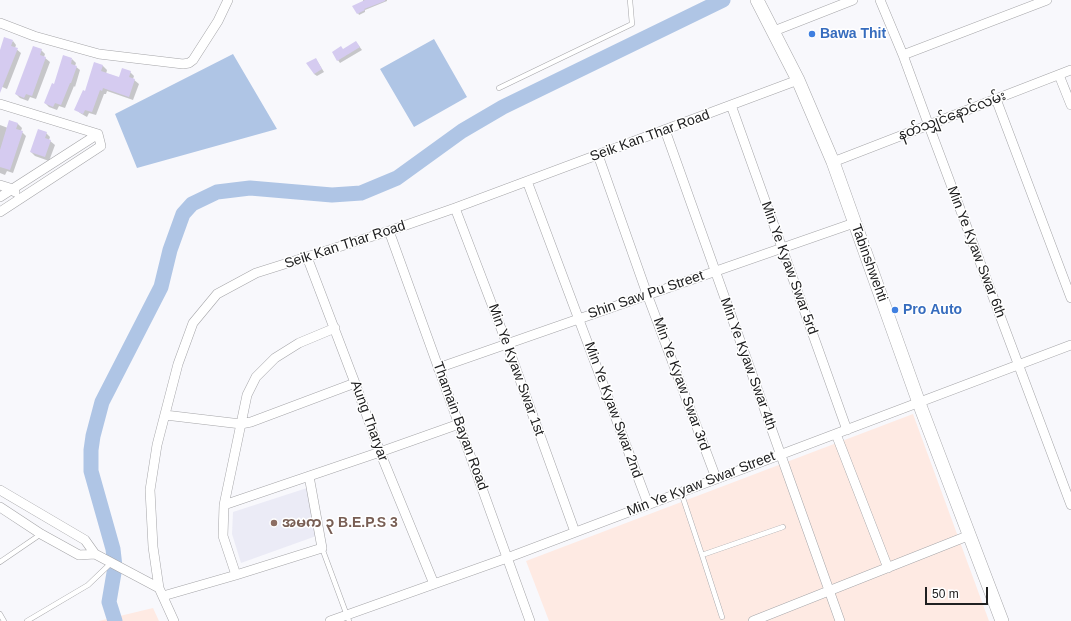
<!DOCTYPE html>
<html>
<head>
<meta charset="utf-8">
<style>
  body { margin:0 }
  #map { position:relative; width:1071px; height:621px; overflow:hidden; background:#f8f8fc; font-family:Helvetica,sans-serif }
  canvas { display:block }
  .scale { position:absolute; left:925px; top:587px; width:63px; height:18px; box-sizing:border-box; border:2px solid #202021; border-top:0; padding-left:5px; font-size:12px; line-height:14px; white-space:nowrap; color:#202021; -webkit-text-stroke:3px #fff; paint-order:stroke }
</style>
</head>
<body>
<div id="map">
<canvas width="1071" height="621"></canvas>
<div class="scale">50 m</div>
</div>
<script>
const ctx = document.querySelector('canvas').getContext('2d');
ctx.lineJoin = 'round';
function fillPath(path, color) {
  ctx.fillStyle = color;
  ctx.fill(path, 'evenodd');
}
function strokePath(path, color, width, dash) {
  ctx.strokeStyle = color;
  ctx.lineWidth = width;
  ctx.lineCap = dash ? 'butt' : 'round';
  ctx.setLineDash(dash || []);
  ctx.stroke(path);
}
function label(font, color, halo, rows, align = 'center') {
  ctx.font = font + ' Helvetica,"Noto Sans Myanmar",sans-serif';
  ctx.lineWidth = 3;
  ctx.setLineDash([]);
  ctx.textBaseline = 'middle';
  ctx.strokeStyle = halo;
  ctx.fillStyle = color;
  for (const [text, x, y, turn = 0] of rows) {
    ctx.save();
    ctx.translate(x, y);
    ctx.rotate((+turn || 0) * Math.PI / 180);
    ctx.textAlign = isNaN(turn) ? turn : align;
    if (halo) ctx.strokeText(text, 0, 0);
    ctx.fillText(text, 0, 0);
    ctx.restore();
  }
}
const industrial = new Path2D(`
  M913,414L989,621H549L526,561Z
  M153,608L159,621H99Z`);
const built = new Path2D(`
  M307,488L319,535L241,563L232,534L233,512Z`);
const water = new Path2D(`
  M434,39L467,97L414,127L380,69Z
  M233,54L277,129L137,168L115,114Z`);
const shadow = new Path2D(`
  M363,0H387V1L365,10V12L359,15L358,13L363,2Z
  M13,41L16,45L15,48L21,53L7,89L0,86V53Z
  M356,42L362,50L340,63L333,53L343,50Z
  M41,50L45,54L44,57L50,62L36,99L30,97L28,101L20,98L16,94Z
  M72,59L76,63L75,66L80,70L75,87L74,86L65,108L59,106L57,110L49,107L45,103L54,85Z
  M316,59L324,72L317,76L314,74Z
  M95,64L103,66L107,70L106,74L119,78L130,72L134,76L133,79L139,84L133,100L107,91L106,94H104L96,115L89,113L87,117L80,113L76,109L86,92Z
  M10,121L18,124L22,128L21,131L26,136L13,173L7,171L5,175L0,173V125L8,128Z
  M46,133L50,137L49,140L55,145L49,161L35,156L31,152Z`);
const river = new Path2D(`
  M115,621L109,602L115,567L113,549L91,471V450L93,436L102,402L161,287L170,250L183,214L192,204L217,192L250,188L332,195L361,193L397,178L462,131L503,107L723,0`);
const building = new Path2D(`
  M365,0H385V1L364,9L365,10L357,14L352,6Z
  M4,37L13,40L11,46L18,48L0,93V50Z
  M356,41L360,47L337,61L332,52L341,46L343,49Z
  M33,46L42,49L40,55L46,57L32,96L26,94L24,98L15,94Z
  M63,55L72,58L71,64L77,66L71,83H70L61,105L55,103L53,107L44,103L52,83L54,84Z
  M316,58L322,69L314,74L306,63Z
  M94,62L103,65L101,71L119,77L122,68L131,71L129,77L135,79L129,97L103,88L102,91L100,90L92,112L85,110L83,114L74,110L83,90L85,91Z
  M9,120L18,123L16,129L23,131L10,170L0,167V150Z
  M38,129L47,132L45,138L51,140L45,157L30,152Z`);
const lane = new Path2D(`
  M499,88L632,24L630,0
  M681,492L702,555L783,527
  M322,548L349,621
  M702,555L722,617
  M0,562L41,534
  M0,614L4,621
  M27,621L88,585L111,563`);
const street = new Path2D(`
  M880,0L903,55L929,126L1071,505
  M0,23L34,36L99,54L183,64L189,63L193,60L218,21L228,0
  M774,31L853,0
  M903,55L1047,0
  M1059,75L1071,105
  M996,99L1071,298
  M0,104L98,134
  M731,105L847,430
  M665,130L840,621
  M598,155L647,294L716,478
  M833,162L1071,70
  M527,181L648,504
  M0,185L13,189L15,192
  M0,197L98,134
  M455,208L507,344L575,532
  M0,212L101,146L98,134
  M389,231L530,621
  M307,257L355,383L380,452L434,584
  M438,368L854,223
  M165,415L241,424L251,422L355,383
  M836,434L888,568
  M0,490L85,540L95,554L159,588
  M224,505L380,452L459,424
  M0,507L41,534L79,555L95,554
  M236,575L223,536L224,505L247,395L256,377L275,358L299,343L335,328
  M163,596L236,575L322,548L309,476
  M174,621L159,588L153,547L150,490L157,445L178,364L193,323L217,294L256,273L389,231L455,208L798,80
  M330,621L507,558L1071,345
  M753,621L970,535`);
const secondary = new Path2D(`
  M757,0L798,80L833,162L919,403L1002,621`);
const markers = [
  [812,34,4,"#3f7fe0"],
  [895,310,4,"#3f7fe0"],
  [274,523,4,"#8d6e63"]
];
const shopNames = [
  ["Bawa Thit",820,34],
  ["Pro Auto",903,310]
];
const streetNames = [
  ["နတ်သျှင်နောင်လမ်း",952,116,-21],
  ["Seik Kan Thar Road",650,136,-20],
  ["Seik Kan Thar Road",345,245,-18],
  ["Min Ye Kyaw Swar 6th",976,252,69],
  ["Tabinshwehti",869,263,70],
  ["Min Ye Kyaw Swar 5rd",789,268,70],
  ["Shin Saw Pu Street",646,295,-19],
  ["Min Ye Kyaw Swar 4th",748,364,70],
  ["Min Ye Kyaw Swar 1st",516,370,70],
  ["Min Ye Kyaw Swar 3rd",681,384,70],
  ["Min Ye Kyaw Swar 2nd",613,410,70],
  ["Aung Tharyar",369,421,70],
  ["Thamain Bayan Road",460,426,70],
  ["Min Ye Kyaw Swar Street",701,484,-21]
];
const educationNames = [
  ["အမက ၃ B.E.P.S 3",282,523]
];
fillPath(industrial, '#feeae3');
fillPath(built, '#ebebf6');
fillPath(water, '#afc5e5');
fillPath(shadow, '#0003');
strokePath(river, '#afc5e5', 15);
fillPath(building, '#d5cbf0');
strokePath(lane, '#a5a5a8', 5.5);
strokePath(street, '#a5a5a8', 10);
strokePath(secondary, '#a5a5a8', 14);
strokePath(lane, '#fff', 4.5);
strokePath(street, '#fff', 9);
strokePath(secondary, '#fff', 13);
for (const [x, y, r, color] of markers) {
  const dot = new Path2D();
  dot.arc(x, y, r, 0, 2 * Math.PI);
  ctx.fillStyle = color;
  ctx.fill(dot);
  strokePath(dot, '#fff', 1.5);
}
label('bold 14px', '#366cbe', '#fff', shopNames, 'left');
label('14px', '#202021', '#fff', streetNames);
label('bold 14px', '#785e54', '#fff', educationNames, 'left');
</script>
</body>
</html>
